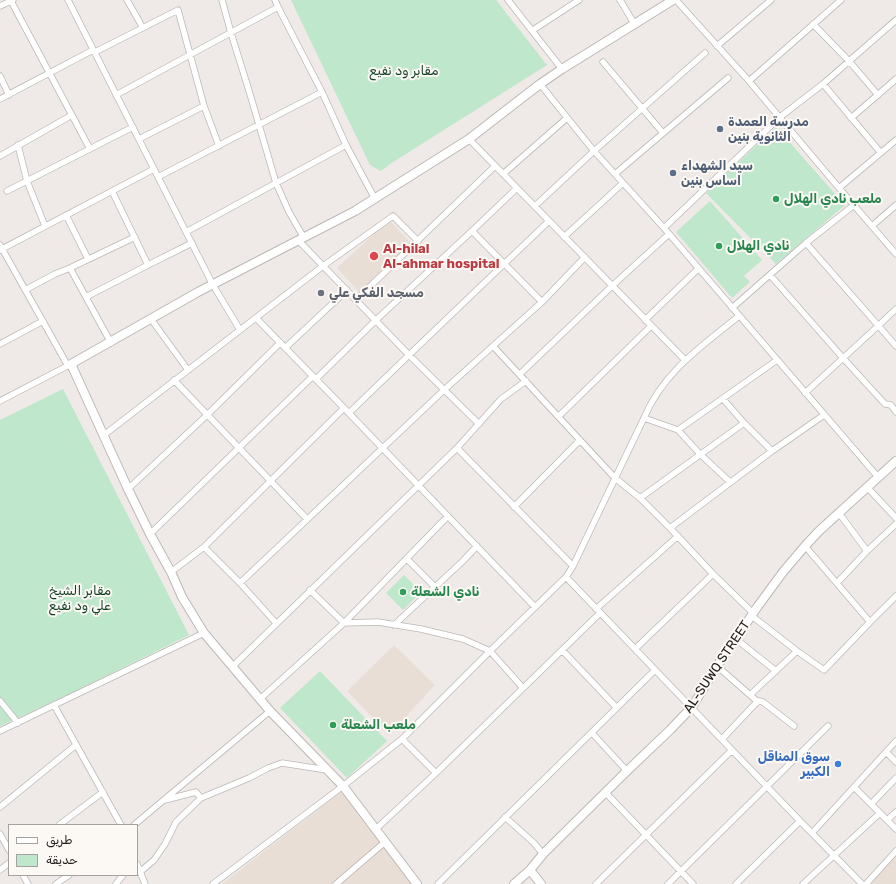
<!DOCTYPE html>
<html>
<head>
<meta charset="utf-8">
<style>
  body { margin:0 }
  #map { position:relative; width:896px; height:884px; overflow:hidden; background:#efeae7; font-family:Rubik,"Noto Sans Arabic",sans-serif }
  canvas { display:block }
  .legend { position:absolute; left:8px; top:824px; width:130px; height:52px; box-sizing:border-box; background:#fcf8f4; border:1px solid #a4a29f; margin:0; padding:5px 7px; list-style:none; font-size:12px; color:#21201f }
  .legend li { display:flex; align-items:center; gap:8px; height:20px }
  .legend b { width:20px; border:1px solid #a4a29f }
</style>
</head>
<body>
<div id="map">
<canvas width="896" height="884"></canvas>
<ul class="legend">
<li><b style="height:5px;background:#fff"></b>طريق</li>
<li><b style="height:11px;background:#bee7cb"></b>حديقة</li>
</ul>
</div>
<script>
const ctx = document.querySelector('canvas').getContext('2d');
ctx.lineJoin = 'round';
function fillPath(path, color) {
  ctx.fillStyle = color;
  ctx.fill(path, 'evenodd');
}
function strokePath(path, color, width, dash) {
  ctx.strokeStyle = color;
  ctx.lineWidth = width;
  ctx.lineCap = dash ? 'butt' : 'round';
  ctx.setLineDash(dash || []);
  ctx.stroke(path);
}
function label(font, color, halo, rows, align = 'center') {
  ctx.font = font + ' Rubik,"Noto Sans Arabic",sans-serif';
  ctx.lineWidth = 4;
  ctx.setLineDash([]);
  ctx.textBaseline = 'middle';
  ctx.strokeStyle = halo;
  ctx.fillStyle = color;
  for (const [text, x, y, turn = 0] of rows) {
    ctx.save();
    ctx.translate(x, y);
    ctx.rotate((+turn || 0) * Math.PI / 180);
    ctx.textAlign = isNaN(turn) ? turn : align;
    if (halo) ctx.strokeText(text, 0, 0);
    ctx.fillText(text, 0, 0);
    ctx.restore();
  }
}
const built = new Path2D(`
  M389,220L411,243L359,292L337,268Z
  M394,645L435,685L389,735L347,691Z
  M342,791L412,884H222Z
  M896,854V884H873L870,881Z`);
const green = new Path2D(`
  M291,0H496L547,65L390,164L381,171L370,165Z
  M776,127L845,205L776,264L706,193Z
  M710,201L762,260L744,276L750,282L732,298L676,232Z
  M63,389L189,635L61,698L0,726V420Z
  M404,575L421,592L403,610L386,593Z
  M320,671L387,741L347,778L280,708Z`);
const street = new Path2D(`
  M68,0L213,285L240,330
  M127,0L143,28
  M222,0L231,33L250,94L276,183L289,212L304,238
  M275,0L278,7L322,92L346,145L375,199
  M508,0L562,69
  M620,0L635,25
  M676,0L749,81L839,188L896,254
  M11,1L90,149
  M0,6L13,0
  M813,24L849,61L878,95
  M533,30L579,0
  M717,46L771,0
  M95,52L178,10L204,106L219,146
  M603,62L663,133
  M0,76L9,95
  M749,81L841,0
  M540,84L594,151L664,228L878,477
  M823,84L881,153
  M116,95L278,7
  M0,99L93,50
  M851,118L896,79
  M139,139L204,106
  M469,139L685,360
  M18,145L27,181L45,226
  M0,156L72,115
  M503,174L567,118
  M615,174L728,78
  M158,177L322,92
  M839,188L896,140
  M7,191L133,127
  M112,191L148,265
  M535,206L594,151L705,53
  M66,215L88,259
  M872,226L896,205
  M664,228L780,117L823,84L896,20
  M472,231L542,302
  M186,232L346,145
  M564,237L623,183
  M298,240L409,355L479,424
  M806,243L896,346
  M0,245L68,366
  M0,250L154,169
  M70,268L135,237
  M770,275L843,358L885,404L891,405L896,412
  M25,290L55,274L70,268L111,343
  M86,297L148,265L192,243
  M356,300L495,166
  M732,308L806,243L854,205
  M256,318L344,408L535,607
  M151,319L188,370
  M645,320L698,269
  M0,344L43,321
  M493,346L615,478L640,498L670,528L713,574L753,613
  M285,348L347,290
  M520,374L612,286L669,234
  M316,379L376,320L472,231L517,188
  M174,380L307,519
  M805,393L878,326L896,309
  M723,399L744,423L772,451
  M0,401L71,364
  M349,413L409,355L549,221
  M559,416L651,326
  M644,418L678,430L700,454L730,482
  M678,430L777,360
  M104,435L323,266L393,216L418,241
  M457,448L573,566
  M867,487L896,518
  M128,489L207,415L280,343
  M640,498L744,423
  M514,507L580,440
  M839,513L867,551
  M670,528L772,451L824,415
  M150,534L313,376
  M805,546L870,622L896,596
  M204,547L240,583L276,623
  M407,559L435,587
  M171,572L204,547L344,408
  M566,577L800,821L862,884
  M240,583L444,390L542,302L585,257
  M837,583L867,551L896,524
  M310,590L344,623L378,622L421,629L463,639L490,651L523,688
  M596,609L678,536
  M752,616L797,651L824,670L870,622
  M394,625L463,561L477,546
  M736,639L776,671
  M635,649L713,574
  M562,650L617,708
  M717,666L758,702
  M232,667L457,448L501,399L526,381
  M750,695L797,651
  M260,699L344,623L448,516
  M0,701L18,723
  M54,705L121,825
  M0,731L204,633
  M592,733L627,771
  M402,739L436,773
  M722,739L756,703L759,701L763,702L794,726
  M886,752L896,762
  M854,787L896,829
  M605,792L693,884
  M165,800L196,792L201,798
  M871,804L896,778
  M0,807L76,745
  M505,817L534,843L543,854
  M887,820L896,812
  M59,825L103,792
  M134,825L270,711
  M376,829L436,773L600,613
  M812,833L896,741
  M0,834L9,850
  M137,864L145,884
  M0,870L9,863
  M140,872L154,860L165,844L176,822L201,798L249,778L268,768L282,763L327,770
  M23,875L28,884
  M56,884L69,875
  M116,884L123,875
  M213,884L343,786L402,739L490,651L566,577L573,566L644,418C663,372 702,346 739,316
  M336,884L385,842
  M438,884L655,670
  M596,884L732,750
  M668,884L828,726
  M736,884L800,821
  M803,884L880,813
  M866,884L896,851`);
const secondary = new Path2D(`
  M530,870L541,884
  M417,884L343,786L270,711L204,633L182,597L171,572L150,534L128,489L71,364L198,292L355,211L469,139L540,84L562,69L673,0
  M514,884L530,870L543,854L627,771L670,730L692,707L717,666L758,606L783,572L805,546L819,531L896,461`);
const markers = [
  [720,129,4,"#5c6f8a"],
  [673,173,4,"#5c6f8a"],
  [776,199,4,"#2e9e5b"],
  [719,246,4,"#2e9e5b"],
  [374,256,5,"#e0444e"],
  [321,293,4,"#6b7280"],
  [403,592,4,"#2e9e5b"],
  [333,725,4,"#2e9e5b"],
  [838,764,4,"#3f7fe0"]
];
const parkNames = [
  ["مقابر ود نفيع",404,71],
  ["مقابر الشيخ",80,591],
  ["علي ود نفيع",80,606]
];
const serviceNames = [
  ["مدرسة العمدة",728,122],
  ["الثانوية بنين",728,137],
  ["سيد الشهداء",681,166],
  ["اساس بنين",681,181]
];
const leisureNames = [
  ["ملعب نادي الهلال",784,199],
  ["نادي الهلال",727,246],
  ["نادي الشعلة",411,592],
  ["ملعب الشعلة",341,725]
];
const healthNames = [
  ["Al-hilal",383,249],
  ["Al-ahmar hospital",383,264]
];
const worshipNames = [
  ["مسجد الفكي علي",329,293]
];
const streetNames = [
  ["AL-SUWQ STREET",717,667,-56]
];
const shopNames = [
  ["سوق المناقل",830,757],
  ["الكبير",830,772]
];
fillPath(built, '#e9ded5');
fillPath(green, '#bee7cb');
strokePath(street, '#bcb8b5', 7);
strokePath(secondary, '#bcb8b5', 10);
strokePath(street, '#fff', 5.5);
strokePath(secondary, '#fff', 8);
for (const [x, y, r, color] of markers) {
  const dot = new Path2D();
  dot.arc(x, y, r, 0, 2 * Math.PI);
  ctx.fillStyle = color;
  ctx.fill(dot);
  strokePath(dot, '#fcf8f4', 1.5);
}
label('13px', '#133e26', '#fcf8f4', parkNames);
label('bold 13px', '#4e5e75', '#fcf8f4', serviceNames, 'left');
label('bold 13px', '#27864d', '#fcf8f4', leisureNames, 'left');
label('bold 13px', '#be3a42', '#fcf8f4', healthNames, 'left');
label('bold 13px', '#5b616d', '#fcf8f4', worshipNames, 'left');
label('13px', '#21201f', '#fcf8f4', streetNames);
label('bold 13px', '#366cbe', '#fcf8f4', shopNames, 'right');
</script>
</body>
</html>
